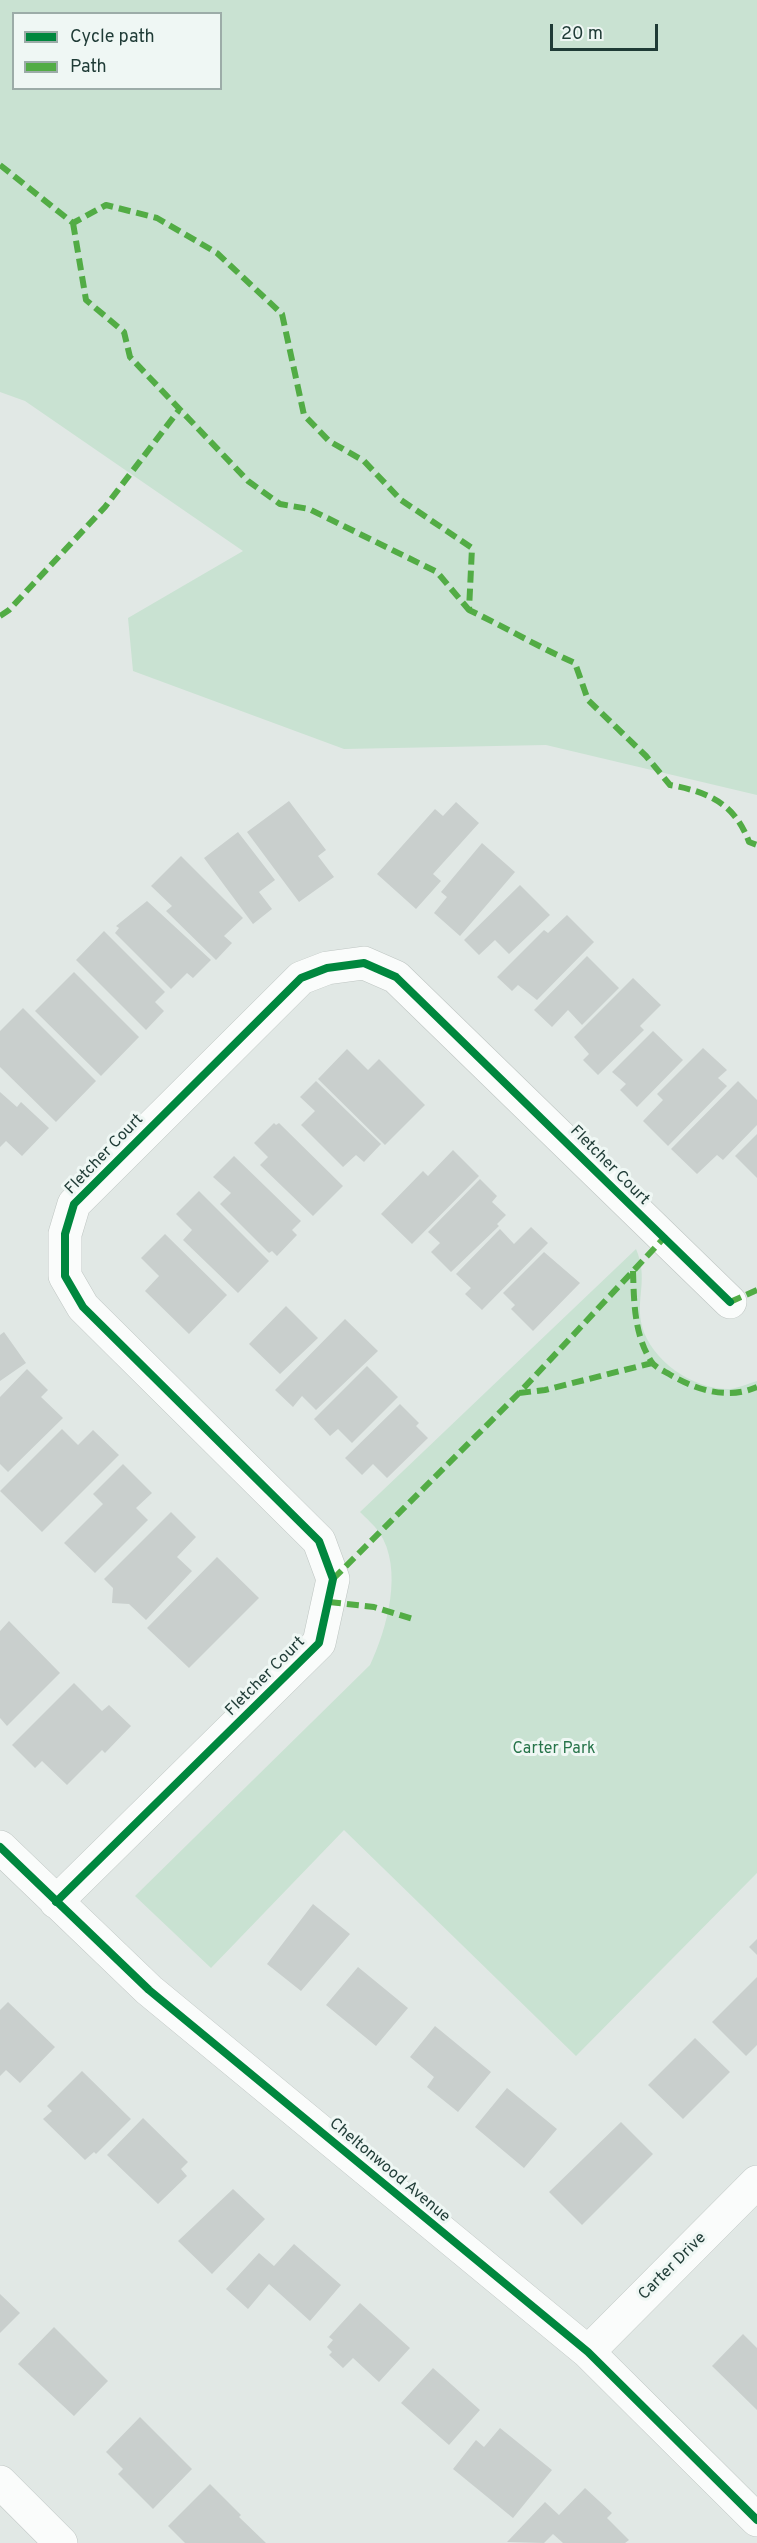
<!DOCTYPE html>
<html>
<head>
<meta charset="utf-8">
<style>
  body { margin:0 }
  #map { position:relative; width:757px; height:2543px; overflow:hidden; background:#e1e8e5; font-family:Overpass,sans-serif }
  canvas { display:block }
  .legend { position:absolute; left:12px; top:12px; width:210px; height:78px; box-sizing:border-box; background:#eff7f4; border:2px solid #9caca8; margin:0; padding:8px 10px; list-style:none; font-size:18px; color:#1f3b36 }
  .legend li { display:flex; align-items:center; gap:12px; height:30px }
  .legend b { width:30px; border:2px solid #9caca8 }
  .scale { position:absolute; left:550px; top:24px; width:108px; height:27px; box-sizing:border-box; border:3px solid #1f3b36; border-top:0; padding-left:8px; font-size:18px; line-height:21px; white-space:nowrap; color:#1f3b36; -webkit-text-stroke:4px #eff7f4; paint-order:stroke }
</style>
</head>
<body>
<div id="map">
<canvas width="757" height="2543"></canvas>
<ul class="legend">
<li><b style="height:8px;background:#00873e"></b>Cycle path</li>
<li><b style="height:8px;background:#52ac45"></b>Path</li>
</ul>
<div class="scale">20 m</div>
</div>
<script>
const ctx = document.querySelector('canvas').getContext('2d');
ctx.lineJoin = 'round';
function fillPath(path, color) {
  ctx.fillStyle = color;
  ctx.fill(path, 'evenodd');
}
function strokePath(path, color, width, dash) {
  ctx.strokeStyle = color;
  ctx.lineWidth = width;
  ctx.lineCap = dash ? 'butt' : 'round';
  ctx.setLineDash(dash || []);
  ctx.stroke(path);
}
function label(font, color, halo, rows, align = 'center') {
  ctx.font = font + ' Overpass,sans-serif';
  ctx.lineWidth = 6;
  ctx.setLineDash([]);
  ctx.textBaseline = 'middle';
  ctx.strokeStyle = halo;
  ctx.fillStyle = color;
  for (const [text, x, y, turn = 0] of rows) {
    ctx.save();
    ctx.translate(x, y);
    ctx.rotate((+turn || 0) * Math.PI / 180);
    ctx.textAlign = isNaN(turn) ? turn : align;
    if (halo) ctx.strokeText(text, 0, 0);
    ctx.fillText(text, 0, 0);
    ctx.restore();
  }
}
const green = new Path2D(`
  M0,0H757V795L546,745L344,749L133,671L128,618L243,551L25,401L0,392ZM14,14H220V88H14Z
  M636,1249C649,1279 635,1299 642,1326C651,1361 694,1390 730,1389C739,1388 749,1383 757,1381V1873L576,2056L344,1830L211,1968L135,1896L370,1665C387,1629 404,1569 379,1532C374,1525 366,1518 360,1512Z`);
const building = new Path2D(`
  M289,801L326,850L318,856L334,877L299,902L247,832Z
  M456,802L479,823L433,874L441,881L416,909L377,874L435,809L443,816Z
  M238,832L275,880L259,892L272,909L253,924L204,858Z
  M482,843L515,872L460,936L434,913L447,897L441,892Z
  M181,856L243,918L224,936L232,943L216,960L166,911L172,906L151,886Z
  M520,885L550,915L509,954L495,940L479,955L464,940Z
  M147,901L211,960L193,978L187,973L171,989L115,933L119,928L116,926Z
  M567,915L594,942L537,1000L518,985L512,991L497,977L544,930L548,933Z
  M104,931L165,992L155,1002L164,1011L146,1030L76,960Z
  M587,956L619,988L582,1025L568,1010L552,1027L534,1010Z
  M74,972L139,1037L101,1076L35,1011Z
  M633,978L661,1005L640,1026L644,1030L598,1075L583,1060L589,1054L574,1037Z
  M23,1008L96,1081L56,1122L0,1067V1031Z
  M653,1031L683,1060L637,1107L620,1090L626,1084L612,1072Z
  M703,1048L727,1070L718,1078L727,1086L668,1146L643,1121L663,1100L657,1094Z
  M347,1049L368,1070L379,1059L425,1105L385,1145L318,1079Z
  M316,1081L381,1144L364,1162L356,1155L343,1167L301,1125L315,1111L300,1097Z
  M738,1081L757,1100V1125L723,1160L717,1155L697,1174L671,1149Z
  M0,1092L17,1107L21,1102L49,1128L22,1156L6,1141L0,1147Z
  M274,1123L276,1125L279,1123L343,1186L313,1216L260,1165L268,1157L254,1143Z
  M757,1134V1178L735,1156Z
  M453,1150L479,1176L412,1244L381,1214L423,1171L428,1176Z
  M234,1156L301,1221L292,1230L297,1235L277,1256L272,1251L269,1253L220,1204L231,1193L213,1177Z
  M480,1179L497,1196L492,1202L506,1215L497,1224L499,1226L451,1272L431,1252L440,1243L428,1232Z
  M199,1191L269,1261L238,1293L183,1240L192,1230L176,1214Z
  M531,1227L548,1243L482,1310L465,1294L471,1288L456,1274L500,1229L514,1244Z
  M165,1234L227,1295L189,1334L145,1291L159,1276L141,1258Z
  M544,1252L580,1283L533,1331L511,1309L515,1305L503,1293Z
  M286,1306L318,1338L280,1374L249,1344Z
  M345,1319L378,1351L316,1410L302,1396L293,1407L275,1390Z
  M4,1332L26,1363L0,1381V1335Z
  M367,1366L398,1397L352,1443L338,1429L330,1436L314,1419Z
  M27,1369L48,1390L41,1397L63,1418L8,1472L0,1464V1397Z
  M400,1404L419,1423L416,1426L428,1438L387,1478L373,1464L362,1475L345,1458Z
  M62,1429L78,1445L93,1430L119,1455L42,1532L0,1491Z
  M123,1464L152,1493L136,1508L148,1520L95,1573L64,1543L103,1504L93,1494Z
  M171,1512L196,1537L177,1557L192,1571L146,1620L129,1604L112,1603L113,1588L104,1579Z
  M217,1557L259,1598L189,1668L147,1628Z
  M9,1621L60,1673L7,1726L0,1718V1631Z
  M74,1683L102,1711L109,1705L131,1726L105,1753L102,1750L67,1785L42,1761L35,1768L12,1745Z
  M313,1904L350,1934L301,1991L267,1964Z
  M757,1939V1955L749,1947Z
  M358,1967L408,2008L376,2046L326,2005Z
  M757,1977V2045L746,2056L712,2022Z
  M8,2002L55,2047L20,2083L6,2070L0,2076V2010Z
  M435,2026L491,2072L458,2112L427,2087L434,2077L410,2057Z
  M695,2038L730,2072L683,2119L648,2085Z
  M82,2071L131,2119L96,2154L94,2152L85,2160L43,2119L52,2111L47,2106Z
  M507,2088L557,2129L524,2168L475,2127Z
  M143,2118L188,2162L181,2169L187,2176L158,2204L107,2155Z
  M621,2122L653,2154L582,2225L549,2192Z
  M233,2189L265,2219L212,2274L178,2241Z
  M294,2244L341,2285L310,2321L269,2284L248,2309L226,2289L259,2253L274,2266Z
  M0,2294L20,2313L0,2333Z
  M360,2303L410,2348L379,2382L353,2358L343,2368L329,2355L332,2352L327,2347L333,2340L329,2337Z
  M54,2327L108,2381L74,2416L18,2364Z
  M743,2334L757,2348V2410L712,2366Z
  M433,2368L480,2410L449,2445L401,2403Z
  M140,2417L192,2469L153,2509L118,2474L123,2469L106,2452Z
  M500,2428L552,2470L513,2518L453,2469L476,2440L484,2447Z
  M210,2484L241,2515L239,2517L266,2543H185L168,2526Z
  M585,2488L612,2513L607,2518L629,2540L625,2543H563L553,2534L544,2543L507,2542L545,2502L559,2515Z`);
const minor = new Path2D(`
  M0,1847L149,1990L588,2352L757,2520
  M56,1902L319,1643L333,1579L319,1541L83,1307L65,1276V1234L74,1204L301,978L327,968L364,963L396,977L730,1302
  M588,2352L757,2182
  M0,2482L61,2543`);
const quiet = new Path2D(`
  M0,165L73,223L106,205L157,218L217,253L282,314L304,415L329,441L364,461L401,500L472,548L469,610C505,627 538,647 575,663L588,700L646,756L670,785C709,792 735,804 749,842L757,845
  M73,223L86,300L124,332L130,357L248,481L280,504L309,509L437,572L469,610
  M0,616L9,610L105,507L179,410
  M633,1271C634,1302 634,1334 651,1361C654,1367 664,1371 669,1374C696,1390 727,1400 757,1387
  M730,1302L757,1290
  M519,1393L545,1390L652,1363
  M333,1579L519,1393L663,1239
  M329,1602L374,1607L416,1620`);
const cycleway = new Path2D(`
  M0,1847L149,1990L588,2352L757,2520
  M56,1902L319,1643L333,1579L319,1541L83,1307L65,1276V1234L74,1204L301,978L327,968L364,963L396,977L730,1302`);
const streetNames = [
  ["Fletcher Court",105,1155,-46],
  ["Fletcher Court",609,1166,45],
  ["Fletcher Court",266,1677,-45],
  ["Cheltonwood Avenue",389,2171,40],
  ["Carter Drive",673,2267,-45]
];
const parkNames = [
  ["Carter Park",554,1750]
];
fillPath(green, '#c9e2d2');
fillPath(building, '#c9cfcd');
strokePath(minor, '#bec5c2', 34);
strokePath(minor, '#fafcfb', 33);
strokePath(quiet, '#52ac45', 6, [12, 6]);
strokePath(cycleway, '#00873e', 8);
label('16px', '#1f3b36', '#eff7f4', streetNames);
label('16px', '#27744a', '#eff7f4', parkNames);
</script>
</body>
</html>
